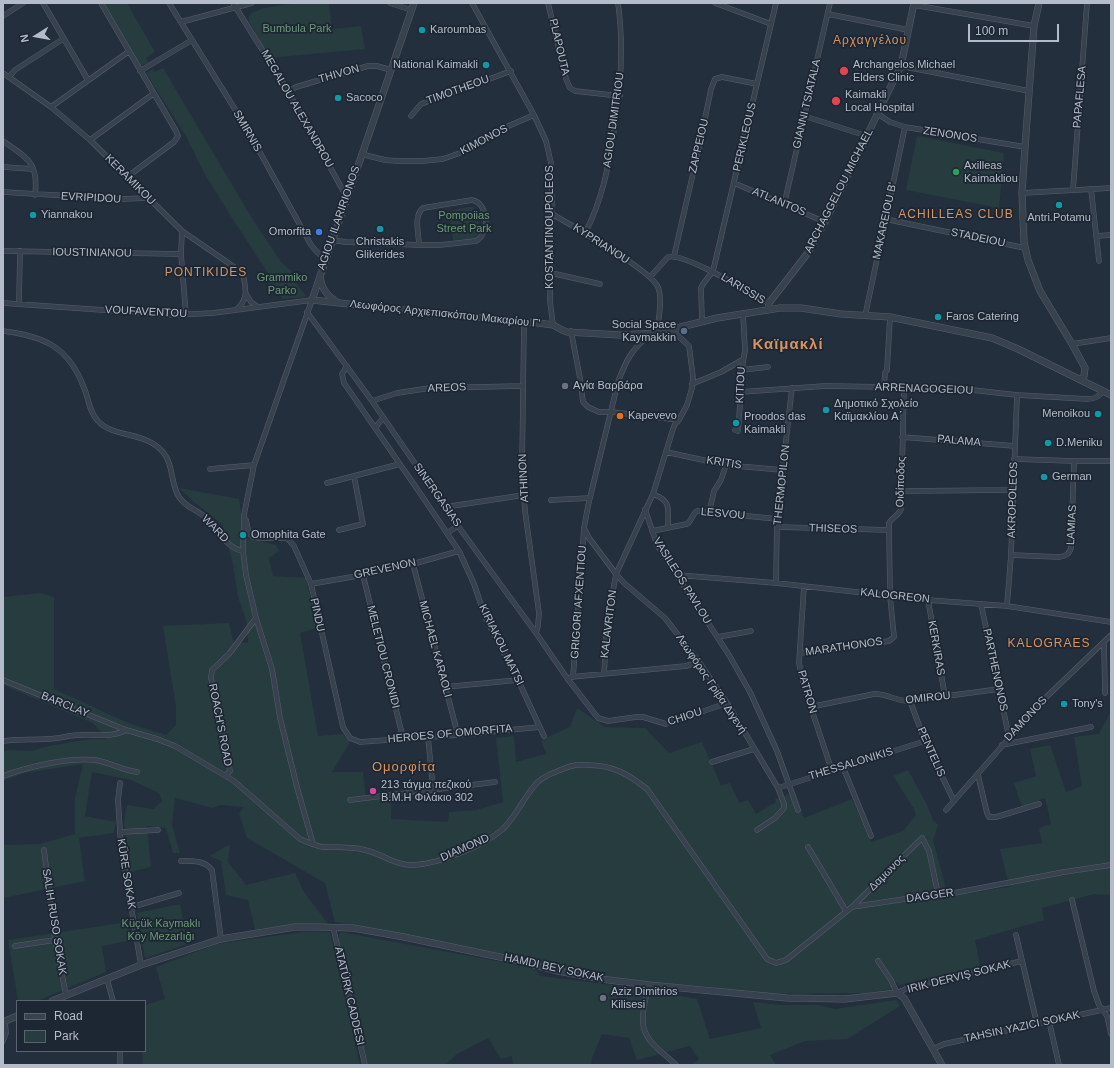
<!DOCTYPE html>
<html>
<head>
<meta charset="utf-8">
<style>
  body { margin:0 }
  #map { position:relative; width:1114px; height:1068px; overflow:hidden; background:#242f3e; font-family:Helvetica,sans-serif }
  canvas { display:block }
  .frame { position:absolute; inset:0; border:4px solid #b4bcc9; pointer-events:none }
  .legend { position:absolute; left:16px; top:1000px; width:130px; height:52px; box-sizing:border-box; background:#1d2633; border:1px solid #59626f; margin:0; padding:5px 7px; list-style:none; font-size:12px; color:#b4bcc9 }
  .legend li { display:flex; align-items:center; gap:8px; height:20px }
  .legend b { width:20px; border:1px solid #59626f }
  .north { position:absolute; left:16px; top:16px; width:40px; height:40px; -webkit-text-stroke:3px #1d2633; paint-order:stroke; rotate:259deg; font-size:11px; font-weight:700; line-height:16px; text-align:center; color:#b4bcc9 }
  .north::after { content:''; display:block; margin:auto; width:14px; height:18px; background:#b4bcc9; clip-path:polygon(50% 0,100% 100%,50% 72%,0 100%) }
  .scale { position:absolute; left:968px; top:24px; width:91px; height:18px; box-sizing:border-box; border:2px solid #b4bcc9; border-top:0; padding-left:5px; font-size:12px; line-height:14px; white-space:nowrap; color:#b4bcc9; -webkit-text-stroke:3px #1d2633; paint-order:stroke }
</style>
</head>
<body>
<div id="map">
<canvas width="1114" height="1068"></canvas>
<div class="frame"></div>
<ul class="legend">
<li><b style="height:5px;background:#38414e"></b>Road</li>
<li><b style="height:11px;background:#263c3f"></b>Park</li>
</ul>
<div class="north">N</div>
<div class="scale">100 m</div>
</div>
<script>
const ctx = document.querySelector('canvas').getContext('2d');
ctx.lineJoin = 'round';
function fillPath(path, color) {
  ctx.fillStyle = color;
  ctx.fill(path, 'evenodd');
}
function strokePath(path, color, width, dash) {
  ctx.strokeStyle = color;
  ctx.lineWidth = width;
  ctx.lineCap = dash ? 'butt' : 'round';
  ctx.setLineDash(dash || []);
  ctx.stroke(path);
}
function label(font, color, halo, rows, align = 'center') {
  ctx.font = font + ' Helvetica,sans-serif';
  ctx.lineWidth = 3.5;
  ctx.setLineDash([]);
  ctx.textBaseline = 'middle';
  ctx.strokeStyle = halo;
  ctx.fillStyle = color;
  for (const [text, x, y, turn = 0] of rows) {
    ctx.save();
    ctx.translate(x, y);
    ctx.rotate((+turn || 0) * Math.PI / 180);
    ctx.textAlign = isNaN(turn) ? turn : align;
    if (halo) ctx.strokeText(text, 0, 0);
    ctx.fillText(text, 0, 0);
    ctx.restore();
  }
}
const green = new Path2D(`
  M104,3H127L155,52L146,58L148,63L140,66Z
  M298,3H329L332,29L361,26L365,49L269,58L249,21V16C255,7 286,5 298,3Z
  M163,68L253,220L281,262L292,272L290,275L301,290L306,295L304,297L282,299L280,296L266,287L272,279L230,215L203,171L187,138L146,73L153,69L155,72Z
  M917,136L1004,153L999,208L906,190Z
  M468,207H473L478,211L479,233L475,239L453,240L449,211Z
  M179,488L239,499L245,538L276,545L279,551L269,558L273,576L306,578L317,628L300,633L318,736L343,734L350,742L332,772H363L366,800L391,797V819L448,822L449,812L476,810L503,802L496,738L514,736L516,762L546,754L541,740L570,727L577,708L605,727L645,728L669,753L702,742L721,785L730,783L739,803L748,800L756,814L776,802L775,799L795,792L804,818L852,799L871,842L903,831L916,815L914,809L893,776L908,770L926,803L933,820L938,825L933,840L948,896L1009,887L1000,849L1042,843L1039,828L1051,824L1045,798L1022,807L1014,783L1036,776L1030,749L1050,745L1066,792L1082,786L1074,737L1099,734L1111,711V895L1094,894L1042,908L1044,920L975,940L980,966L899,985L892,978L888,980L892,989L868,993L758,994L704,986L656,983L605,976L556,968L509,955L335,922L325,883L247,838L239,813L244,807L221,805L212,808L175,798L172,825L180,853H173L166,828L147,826L151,867L130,872L124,823L127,805L153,809L162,801L159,793L131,780L92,772L85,816L116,822L114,833L79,838L85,881L3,898V845L40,844L75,834V798L83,764L24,773L3,781V752L9,750L32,751L48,746L91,739H107L93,723L3,685V597L41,593L54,597V689L128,723L166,735L176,725V707L163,626L229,623L234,644L248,642L246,620L238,597L233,564L222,524L194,502Z
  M230,844L228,862L246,885L295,873L304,892L328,924L287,925L255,930L248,900L226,895L221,861L210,856Z
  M180,904L187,944L145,958L137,913Z
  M128,922L131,940L102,946L106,972L37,1001H18L8,940Z
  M302,932H330L360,1065H143L142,1051H145V1005L165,999L156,967L217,944Z
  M341,932L518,965L535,969L541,976L644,989L697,999L710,1039L761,1028L753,1002L782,1005H818L835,1009L896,1000L900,1006L847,1039L805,1041L770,1055L776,1065H692L699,1059L690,1046L637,1060L629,1038L602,1034L592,1058L591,1065H513L512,1056L501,1059L488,1038L457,1054L445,1065H367L339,942V935Z`);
const minor = new Path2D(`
  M43,3L88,80
  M101,3L176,131L178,136L174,142L127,177
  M169,3L246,127L311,245L317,252L325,259
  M233,3L288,91L346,196
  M390,3L411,10
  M472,3L534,115L546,141L551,163L552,197L550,301L553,325
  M548,3L566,79L570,88L575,91L620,96
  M715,3L771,24
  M914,5L1034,26
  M828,14L908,30
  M3,16L23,3
  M181,22L252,3
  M901,66L1029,91
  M140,71L192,40
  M3,73L51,107L90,140L182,231L243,273C245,288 250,298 236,310
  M9,77L15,70L63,39
  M288,91L296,87L368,66H377L391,70
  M51,107L128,52
  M878,114L890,122L905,127L1025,147
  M411,116L421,104L511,71
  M804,116L867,136
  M90,140L153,94
  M3,141C27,158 39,162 35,195
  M361,154L385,160L397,161H423L443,159L460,153L497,131L534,115
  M3,167L33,169
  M734,183L825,222
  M1091,189L1099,261
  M1073,190L1087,3
  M3,192L121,199L147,198
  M1022,193L1111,188
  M784,205L830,3
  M552,214C571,225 651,270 658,287C663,300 658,320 657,333
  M885,219L1025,248
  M182,231L181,254L186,315
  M585,233C602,201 609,165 614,130C621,88 624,46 618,3
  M1096,236L1111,235
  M332,240L345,242L419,245H440L476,241C490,234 489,203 472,200L423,208C413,216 419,234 419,245
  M3,251L181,254
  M674,256L700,143L711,89L715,79L722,77L757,84
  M551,273L600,284
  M650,277L668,257C684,252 752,294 769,303
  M246,294L251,302L258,307
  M3,303L174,315L213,313L312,300L254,465L244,515L243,551
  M19,303L20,251
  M307,312L372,401L458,526L536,633L567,678L598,718L608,721L636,717H643L666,724L727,703
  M865,316L905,127
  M524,322L522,471L525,511L539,613L538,626L536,633
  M702,322L701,288L703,284L713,271L776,3
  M3,331C44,336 69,347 84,388C89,399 89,412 98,421C113,438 145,431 163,452C174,465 170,483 179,497C185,507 197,510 205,517C218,528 225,548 243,551L246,575L256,618L272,669L280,718L297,787L313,844
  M571,331L580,378L583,402L588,407L599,412H612L679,420
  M1072,344L1111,338
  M347,366L342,374L344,383L422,496L459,551L474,584L486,619L518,680L544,736
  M741,370L768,367
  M692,384L721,372L742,360
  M884,387L885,373L887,370L890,317
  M740,392L825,386L954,388L1017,395L1087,399C1094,399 1100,397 1103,390
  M372,401L397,393L430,388L523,386
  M375,428L383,418
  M735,430L738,431L740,405V383L745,350L743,313
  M902,437L1015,446
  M666,452L726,465L782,470
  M1014,459L1074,461H1111
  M210,469L254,465
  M327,483L400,464
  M901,491L1014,490
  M653,494C672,501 668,509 668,528
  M551,500L590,498
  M445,507L524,495
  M645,509L657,545L729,655L750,692L777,751L798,810
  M709,513L714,491L721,480L726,465
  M244,519L246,520L249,533L253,537L259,538H287L294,546L311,584L343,727L350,738L360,742L458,735L540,727
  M777,527L889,530
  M584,528L589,538L616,574L624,583L665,618L699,662L727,703L778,788L784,804V808L775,818L757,830
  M339,530L363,524L354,476
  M652,531L687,524C692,521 692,514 697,511L777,519
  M447,533L458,526
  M1011,555L1059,557C1065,556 1069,555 1071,548L1074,461
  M413,564L458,735
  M363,575L403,738
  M678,575L776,583L928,600L1007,606L1111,622
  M776,583L777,519L792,388
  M311,584L363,575L413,564L459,551
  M804,586L799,663L804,687L832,771
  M928,600L945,696
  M981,604L1009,737
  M1007,606L1011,555L1017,395
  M718,637L751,631
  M1104,642L1105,693
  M800,653L883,642L889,641L894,637L890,596L889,523C892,517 899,516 901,509L904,388
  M604,674L607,624L616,574L653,494L673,429L675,424L679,420L687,405L692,388L693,377L689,346L672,330
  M571,677L686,666L699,662
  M573,677L584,528L588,506L618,382C627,358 631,351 650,334
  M3,680L126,730L157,739L175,746L234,781L300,839C307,842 315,846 323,847C337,848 351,846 365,850C383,854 395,866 414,865C438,864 484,846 503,829C516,816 523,799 535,785C540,778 550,774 558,771C563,769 567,767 572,766C577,764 582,765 587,765C613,765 628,774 647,789L767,959L776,963L786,960L852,907L938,894L954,893L1064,872L1111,865
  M445,687L518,680
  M910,701L925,741L954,801
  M810,707L874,694C887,693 897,702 910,701L999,689
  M428,737L433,789
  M3,741C17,739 32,740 46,739C58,739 69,735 80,735C96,734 112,738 126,730
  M1002,745L1091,727
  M712,762L754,749
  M843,767L871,836
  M226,775L230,771L211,678L212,670L229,654L256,618
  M978,775L987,813L989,817H996L1039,804
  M3,776C28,767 68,757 95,760C109,762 122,770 137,772
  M120,783L118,800L121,847L141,965
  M778,788L925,741
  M350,800L495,782
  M946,810L1039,704L1111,635
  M120,832L158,830
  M808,847L846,911
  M44,850L55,940L66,995
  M181,861C193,861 204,860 212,870L221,939
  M1072,900L1094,991L1099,1005L1107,1016L1111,1034
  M132,907L179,893
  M852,907L922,838L929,851L938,894
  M333,927L365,1065
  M1016,935L1037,1024
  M15,946L55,940
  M878,961L891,980L897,993L910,987L1022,961
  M107,979L113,1001
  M649,985C646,997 642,1010 643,1022C643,1041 664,1053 676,1065
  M1049,1021L1059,1065
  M3,1041L6,1033L5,1022
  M933,1049L944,1044L1111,1008
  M120,1051V1065`);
const tertiary = new Path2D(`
  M414,3L312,300L431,313L538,323L553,325L562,330L567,332L620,335L657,333L717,318L780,308H801L841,314L890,317L992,338L1018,349L1111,395
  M1039,3L1034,26L1025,147L1022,193L1024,242L1028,260L1040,291L1072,344L1085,368L1084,376L1081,380
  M320,276C321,288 327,296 337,302
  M768,309L769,303L807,254L825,222L889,90L901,66L914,3
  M52,1001L141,965L221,939L295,927H316L353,928L404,937L519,961L558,971L601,979L649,985L787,998L845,999L897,993L904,998L942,1065
  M3,1022L17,1016`);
const markers = [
  [422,30,4,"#0f9aa8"],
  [486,65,4,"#0f9aa8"],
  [844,71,5,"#e0444e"],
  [338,98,4,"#0f9aa8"],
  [836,101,5,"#e0444e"],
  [956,172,4,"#2e9e5b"],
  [1059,205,4,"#0f9aa8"],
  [33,215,4,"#0f9aa8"],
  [380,229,4,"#0f9aa8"],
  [319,232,4,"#3f7fe0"],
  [938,317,4,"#0f9aa8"],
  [684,331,4,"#5c6f8a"],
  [565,386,4,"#6b7280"],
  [826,410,4,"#0f9aa8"],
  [1098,414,4,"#0f9aa8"],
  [620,416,4,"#e8710a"],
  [736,423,4,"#0f9aa8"],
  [1048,443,4,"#0f9aa8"],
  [1044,477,4,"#0f9aa8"],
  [243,535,4,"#0f9aa8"],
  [1064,704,4,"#0f9aa8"],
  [373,791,4,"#d1479c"],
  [603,998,4,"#6b7280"]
];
const parkNames = [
  ["Bumbula Park",297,29],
  ["Pompoiias",464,216],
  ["Street Park",464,229],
  ["Grammiko",282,278],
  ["Parko",282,291],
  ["Küçük Kaymaklı",161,924],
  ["Köy Mezarlığı",161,937]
];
const poiNames = [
  ["Karoumbas",430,30],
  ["National Kaimakli",478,65,"right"],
  ["Archangelos Michael",853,65],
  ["Elders Clinic",853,78],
  ["Kaimakli",845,95],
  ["Local Hospital",845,108],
  ["Sacoco",346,98],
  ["Axilleas",964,166],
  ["Kaimakliou",964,179],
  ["Yiannakou",41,215],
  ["Antri.Potamu",1059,218,"center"],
  ["Omorfita",311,232,"right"],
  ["Christakis",380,242,"center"],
  ["Glikerides",380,255,"center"],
  ["Faros Catering",946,317],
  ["Social Space",676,325,"right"],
  ["Kaymakkin",676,338,"right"],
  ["Αγία Βαρβάρα",573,386],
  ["Δημοτικό Σχολείο",834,404],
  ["Καϊμακλίου Α΄",834,417],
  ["Menoikou",1090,414,"right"],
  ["Kapevevo",628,416],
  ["Proodos das",744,417],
  ["Kaimakli",744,430],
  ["D.Meniku",1056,443],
  ["German",1052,477],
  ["Omophita Gate",251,535],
  ["Tony's",1072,704],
  ["213 τάγμα πεζικού",381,785],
  ["B.M.H Φιλάκιο 302",381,798],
  ["Aziz Dimitrios",611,992],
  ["Kilisesi",611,1005]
];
const streetNames = [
  ["PLAPOUTA",559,47,77],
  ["THIVON",339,74,-16],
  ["TIMOTHEOU",458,90,-20],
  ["PAPAFLESA",1080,97,-85],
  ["GIANNI TSIATALA",807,104,-77],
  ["MEGALOU ALEXANDROU",297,109,60],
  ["AGIOU DIMITRIOU",614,120,-82],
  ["SMIRNIS",247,131,60],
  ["ZENONOS",950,135,9],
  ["PERIKLEOUS",745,137,-77],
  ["KIMONOS",484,140,-28],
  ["ZAPPEIOU",699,146,-77],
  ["KERAMIKOU",130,180,45],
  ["ARCHAGGELOU MICHAEL",839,191,-63],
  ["EVRIPIDOU",91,198,3],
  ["ATLANTOS",779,202,23],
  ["AGIOU ILARIRIONOS",339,218,-71],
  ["MAKAREIOU B'",885,221,-78],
  ["KOSTANTINOUPOLEOS",550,227,-90],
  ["STADEIOU",978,238,12],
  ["KYPRIANOU",601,244,33],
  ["IOUSTINIANOU",92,253,1],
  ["LARISSIS",743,289,31],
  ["VOUFAVENTOU",146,312,3],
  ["Λεωφόρος Αρχιεπισκόπου Μακαρίου Γ'",445,314,6],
  ["KITIOU",741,385,-87],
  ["AREOS",447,388,-2],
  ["ARRENAGOGEIOU",924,389,2],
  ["PALAMA",959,441,5],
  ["KRITIS",724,463,9],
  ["ATHINON",524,478,-93],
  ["Οιδίποδος",901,482,-88],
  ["THERMOPILON",782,485,-84],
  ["SINERGASIAS",437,495,55],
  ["AKROPOLEOS",1013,500,-88],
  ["LESVOU",723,514,5],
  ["LAMIAS",1072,525,-87],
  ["WARD",215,529,46],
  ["THISEOS",833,529,2],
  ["GREVENON",385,569,-12],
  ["VASILEOS PAVLOU",682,581,58],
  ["KALOGREON",895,596,6],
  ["GRIGORI AFXENTIOU",579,602,-86],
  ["PINDU",317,615,78],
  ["KALAVRITON",609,624,-83],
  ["KIRIAKOU MATSI",501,645,64],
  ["MARATHONOS",844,647,-8],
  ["KERKIRAS",936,648,80],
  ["MICHAEL KARAOLI",435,649,75],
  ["MELETIOU CRONIDI",383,657,76],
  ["PARTHENONOS",995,670,78],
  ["Λεωφόρος Γρίβα Διγενή",711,684,56],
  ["PATRON",807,692,74],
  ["OMIROU",928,698,-6],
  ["BARCLAY",65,705,22],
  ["CHIOU",685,717,-18],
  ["DAMONOS",1026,719,-47],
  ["ROACH'S ROAD",220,725,79],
  ["HEROES OF OMORFITA",450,734,-5],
  ["PENTELIS",931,752,66],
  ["THESSALONIKIS",851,764,-17],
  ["DIAMOND",465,848,-24],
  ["Δαμωνος",887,873,-45],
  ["KÜRE SOKAK",126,874,81],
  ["DAGGER",930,896,-8],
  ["SALIH RUSO SOKAK",54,922,81],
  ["HAMDI BEY SOKAK",554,968,12],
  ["IRIK DERVIŞ SOKAK",959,977,-14],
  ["ATATÜRK CADDESI",349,996,77],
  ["TAHSIN YAZICI SOKAK",1022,1027,-12]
];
const neighbourhoodNames = [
  ["Αρχαγγέλου",870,41],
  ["ACHILLEAS CLUB",956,215],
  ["PONTIKIDES",206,273],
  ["KALOGRAES",1049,644]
];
const quarterNames = [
  ["Ομορφίτα",404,767]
];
const districtNames = [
  ["Καϊμακλί",788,345]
];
fillPath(green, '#263c3f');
strokePath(minor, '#565f6c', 5.5);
strokePath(tertiary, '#565f6c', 7);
strokePath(minor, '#38414e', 4.5);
strokePath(tertiary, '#38414e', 6);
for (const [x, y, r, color] of markers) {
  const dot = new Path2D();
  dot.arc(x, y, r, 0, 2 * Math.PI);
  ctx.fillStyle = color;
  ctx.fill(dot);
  strokePath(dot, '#1d2633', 1.5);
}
label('11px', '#6b9a76', '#1d2633', parkNames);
label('11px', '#b4bcc9', '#1d2633', poiNames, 'left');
label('11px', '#b4bcc9', '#1d2633', streetNames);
ctx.letterSpacing = '1px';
label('12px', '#d59563', '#1d2633', neighbourhoodNames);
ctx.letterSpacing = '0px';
ctx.letterSpacing = '1px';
label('13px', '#d59563', '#1d2633', quarterNames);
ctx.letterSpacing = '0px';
ctx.letterSpacing = '1px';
label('bold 15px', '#d59563', '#1d2633', districtNames);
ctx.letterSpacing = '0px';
</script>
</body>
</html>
